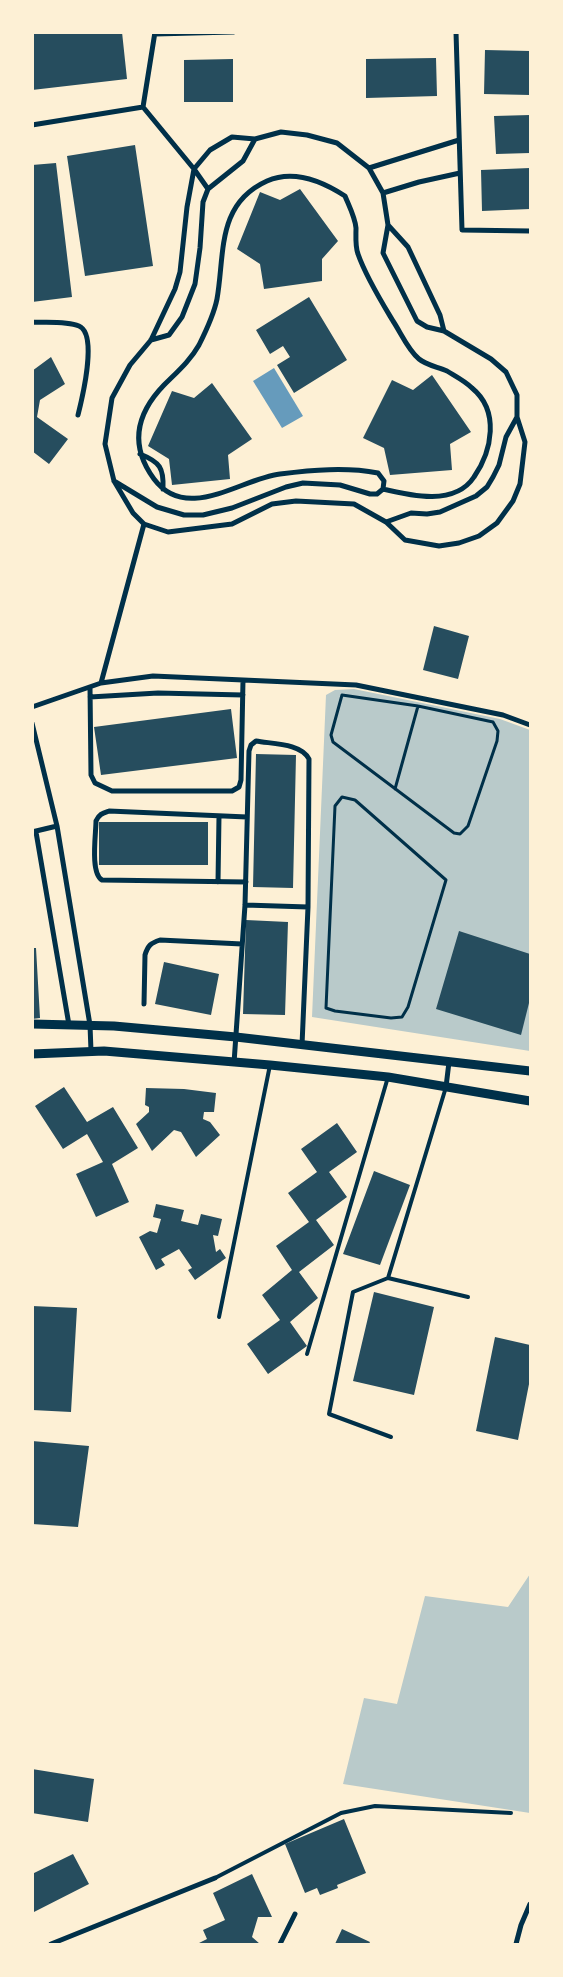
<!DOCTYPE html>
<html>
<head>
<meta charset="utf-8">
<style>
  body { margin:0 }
  #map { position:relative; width:563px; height:1977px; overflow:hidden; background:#fdf0d5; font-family:Signika,sans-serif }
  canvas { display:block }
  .frame { position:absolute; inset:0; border:34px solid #fdf0d5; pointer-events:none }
</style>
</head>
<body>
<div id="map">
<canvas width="563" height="1977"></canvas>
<div class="frame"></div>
</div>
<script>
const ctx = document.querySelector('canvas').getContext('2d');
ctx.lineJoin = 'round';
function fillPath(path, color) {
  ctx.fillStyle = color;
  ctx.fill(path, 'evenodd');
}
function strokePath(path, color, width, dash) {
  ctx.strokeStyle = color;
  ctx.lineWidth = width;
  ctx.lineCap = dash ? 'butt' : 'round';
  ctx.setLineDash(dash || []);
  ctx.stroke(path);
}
const green = new Path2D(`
  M354,689L500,719L530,730V1051L312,1017L326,695L335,690Z
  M530,1574V1813L343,1784L364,1698L397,1704L425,1596L508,1607Z`);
const water = new Path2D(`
  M274,368L303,416L282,428L253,381Z`);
const building = new Path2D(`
  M32,32H122L127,79L32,90Z
  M485,50L530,51V95L484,94Z
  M436,58L437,96L366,98V59Z
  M233,59V102H184V60Z
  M530,115V153L496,154L494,116Z
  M135,145L153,266L85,276L67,156Z
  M56,163L72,297L32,302V165Z
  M530,168V209L482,211L481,170Z
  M300,189L338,241L322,259V281L264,289L260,264L237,249L260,192L280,200Z
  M309,297L347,360L294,393L277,365L290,357L283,346L270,354L256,330Z
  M51,357L65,384L40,400L37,417L68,439L49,464L32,451V371Z
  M432,375L471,432L450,444L452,470L390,475L384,448L363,438L392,380L413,390Z
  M212,383L252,439L228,455L230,479L172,485L169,459L148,446L172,391L194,398Z
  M434,626L469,636L458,679L423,670Z
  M231,709L237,758L101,775L94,727Z
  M256,754L296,755L293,888L253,887Z
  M99,822H208V865H99Z
  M246,920L288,922L285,1015L243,1014Z
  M459,931L530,954V999L521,1035L436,1009Z
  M32,948H36L40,1018L32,1019Z
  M164,962L219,974L211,1015L155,1004Z
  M64,1087L87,1122L113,1107L138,1148L112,1164L129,1202L96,1217L76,1174L103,1162L87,1134L63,1149L35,1106Z
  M146,1088L184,1089L216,1093L214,1112H204L203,1119L210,1122L220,1135L196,1157L181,1132L174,1130L152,1151L136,1124L149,1112V1107L145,1105Z
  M337,1123L357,1152L329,1172L347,1197L316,1220L334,1245L299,1272L318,1298L290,1322L307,1346L268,1374L247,1344L280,1320L262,1295L292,1270L276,1246L309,1222L288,1193L317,1172L301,1149Z
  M374,1171L410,1185L380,1265L343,1254Z
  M156,1204L184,1210L181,1221L198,1225L201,1214L222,1219L218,1236L213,1235L216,1252L220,1249L226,1258L195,1280L188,1270L192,1268L179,1249L161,1259L165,1265L156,1270L139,1237L150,1231L157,1233L161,1219L153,1217Z
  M374,1292L434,1307L414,1395L353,1381Z
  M32,1306L77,1308L71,1412L32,1410Z
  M495,1337L530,1345V1379L518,1440L476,1431Z
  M32,1441L89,1446L78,1527L32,1524Z
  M32,1769L94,1779L88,1822L32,1813Z
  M344,1819L366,1873L337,1885L338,1888L320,1895L317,1888L305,1893L285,1844Z
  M73,1854L89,1884L32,1913V1874Z
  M252,1874L272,1917H258L252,1937L260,1944H197L207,1939L203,1930L225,1920L213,1893Z
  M342,1929L370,1942L369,1944H335Z`);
const path = new Path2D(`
  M342,695L418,706L493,722L498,731L497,741L468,826L460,834L454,833L333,742L331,735Z
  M395,789L418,706
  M342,797L355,800L446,880L408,1007L402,1017L391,1018L335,1011L326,1008L335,806Z`);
const service = new Path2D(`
  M446,1087L388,1278L468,1297
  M388,1278L353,1292L329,1414L391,1437
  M219,1317L270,1065
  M307,1354L388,1077
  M215,1878L341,1813L375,1806L511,1813`);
const minor = new Path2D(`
  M456,32L462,230L530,231
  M155,34L233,32
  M143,107L194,169L208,189
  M32,125L143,107L155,32
  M281,132L307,135L337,143L369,168L383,193L388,225L383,253L417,321L427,327L444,331L491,359L506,372L517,395V417L525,442L520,484L513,501L497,523L479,536L459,543L439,546L405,540L386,522L354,504L296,501L272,504L232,524L168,532L144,524L133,513L114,481L105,444L112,398L130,365L151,340L175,289L180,272L187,207L194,169L210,150L232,137L255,139Z
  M369,168L459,140
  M383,193L419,182L460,173
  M388,225L408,247L440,315L444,331
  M32,322C47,323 66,321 79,326C98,334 82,399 78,415
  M151,340L169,335L182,317L195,284L200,248L203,202L208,189L243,161L255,139
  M140,454C160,462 164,468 163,489
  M114,481L157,507L184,515H203L232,508L286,487L303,483L340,485L370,494H377L383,489L384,481L378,473C346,467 312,470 280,474C240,479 187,523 154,479C129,445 136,414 164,385C177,372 190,361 199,345C206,331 214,314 217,299C225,254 216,204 267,181C294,169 322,181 345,196C349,206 355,217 356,228C356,237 355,246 358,254C366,277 381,301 393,321C401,333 408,350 419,359C426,365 438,367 447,371C455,376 465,381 472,388C500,411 492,451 474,477C455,506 412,496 383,489
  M386,522L411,513L427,514L440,512L476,496L487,487L493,477L499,465L506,437L517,417
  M101,683L144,524
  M90,687L91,775L95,783L112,791H232L239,787L241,780L243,680
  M90,697L158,693L243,695
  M32,707L101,683L153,676L356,685L503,715L530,725
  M32,723L57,826L90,1025L91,1051
  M32,832L57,826
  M36,832L69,1025
  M218,882L219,816
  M246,882L102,880C90,873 96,834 96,821C99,814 103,813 109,811L247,817
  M144,1004L145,955C148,945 151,943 160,940L242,944
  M302,1045L308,907
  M234,1063L245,905L249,751L251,745L256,741C272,744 301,743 309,759L308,907L245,905
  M446,1087L449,1062
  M51,1944L215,1878
  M280,1944L295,1914
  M516,1944L521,1925L530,1904`);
const tertiary = new Path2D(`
  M32,1024L114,1026L236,1037L530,1071
  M32,1054L104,1051L270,1065L388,1077L530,1101`);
fillPath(green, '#b9caca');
fillPath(water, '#669bbc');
fillPath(building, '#264d5e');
strokePath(path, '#003049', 3);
strokePath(service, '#003049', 4);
strokePath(minor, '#003049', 5);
strokePath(tertiary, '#003049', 9);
</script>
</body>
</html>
